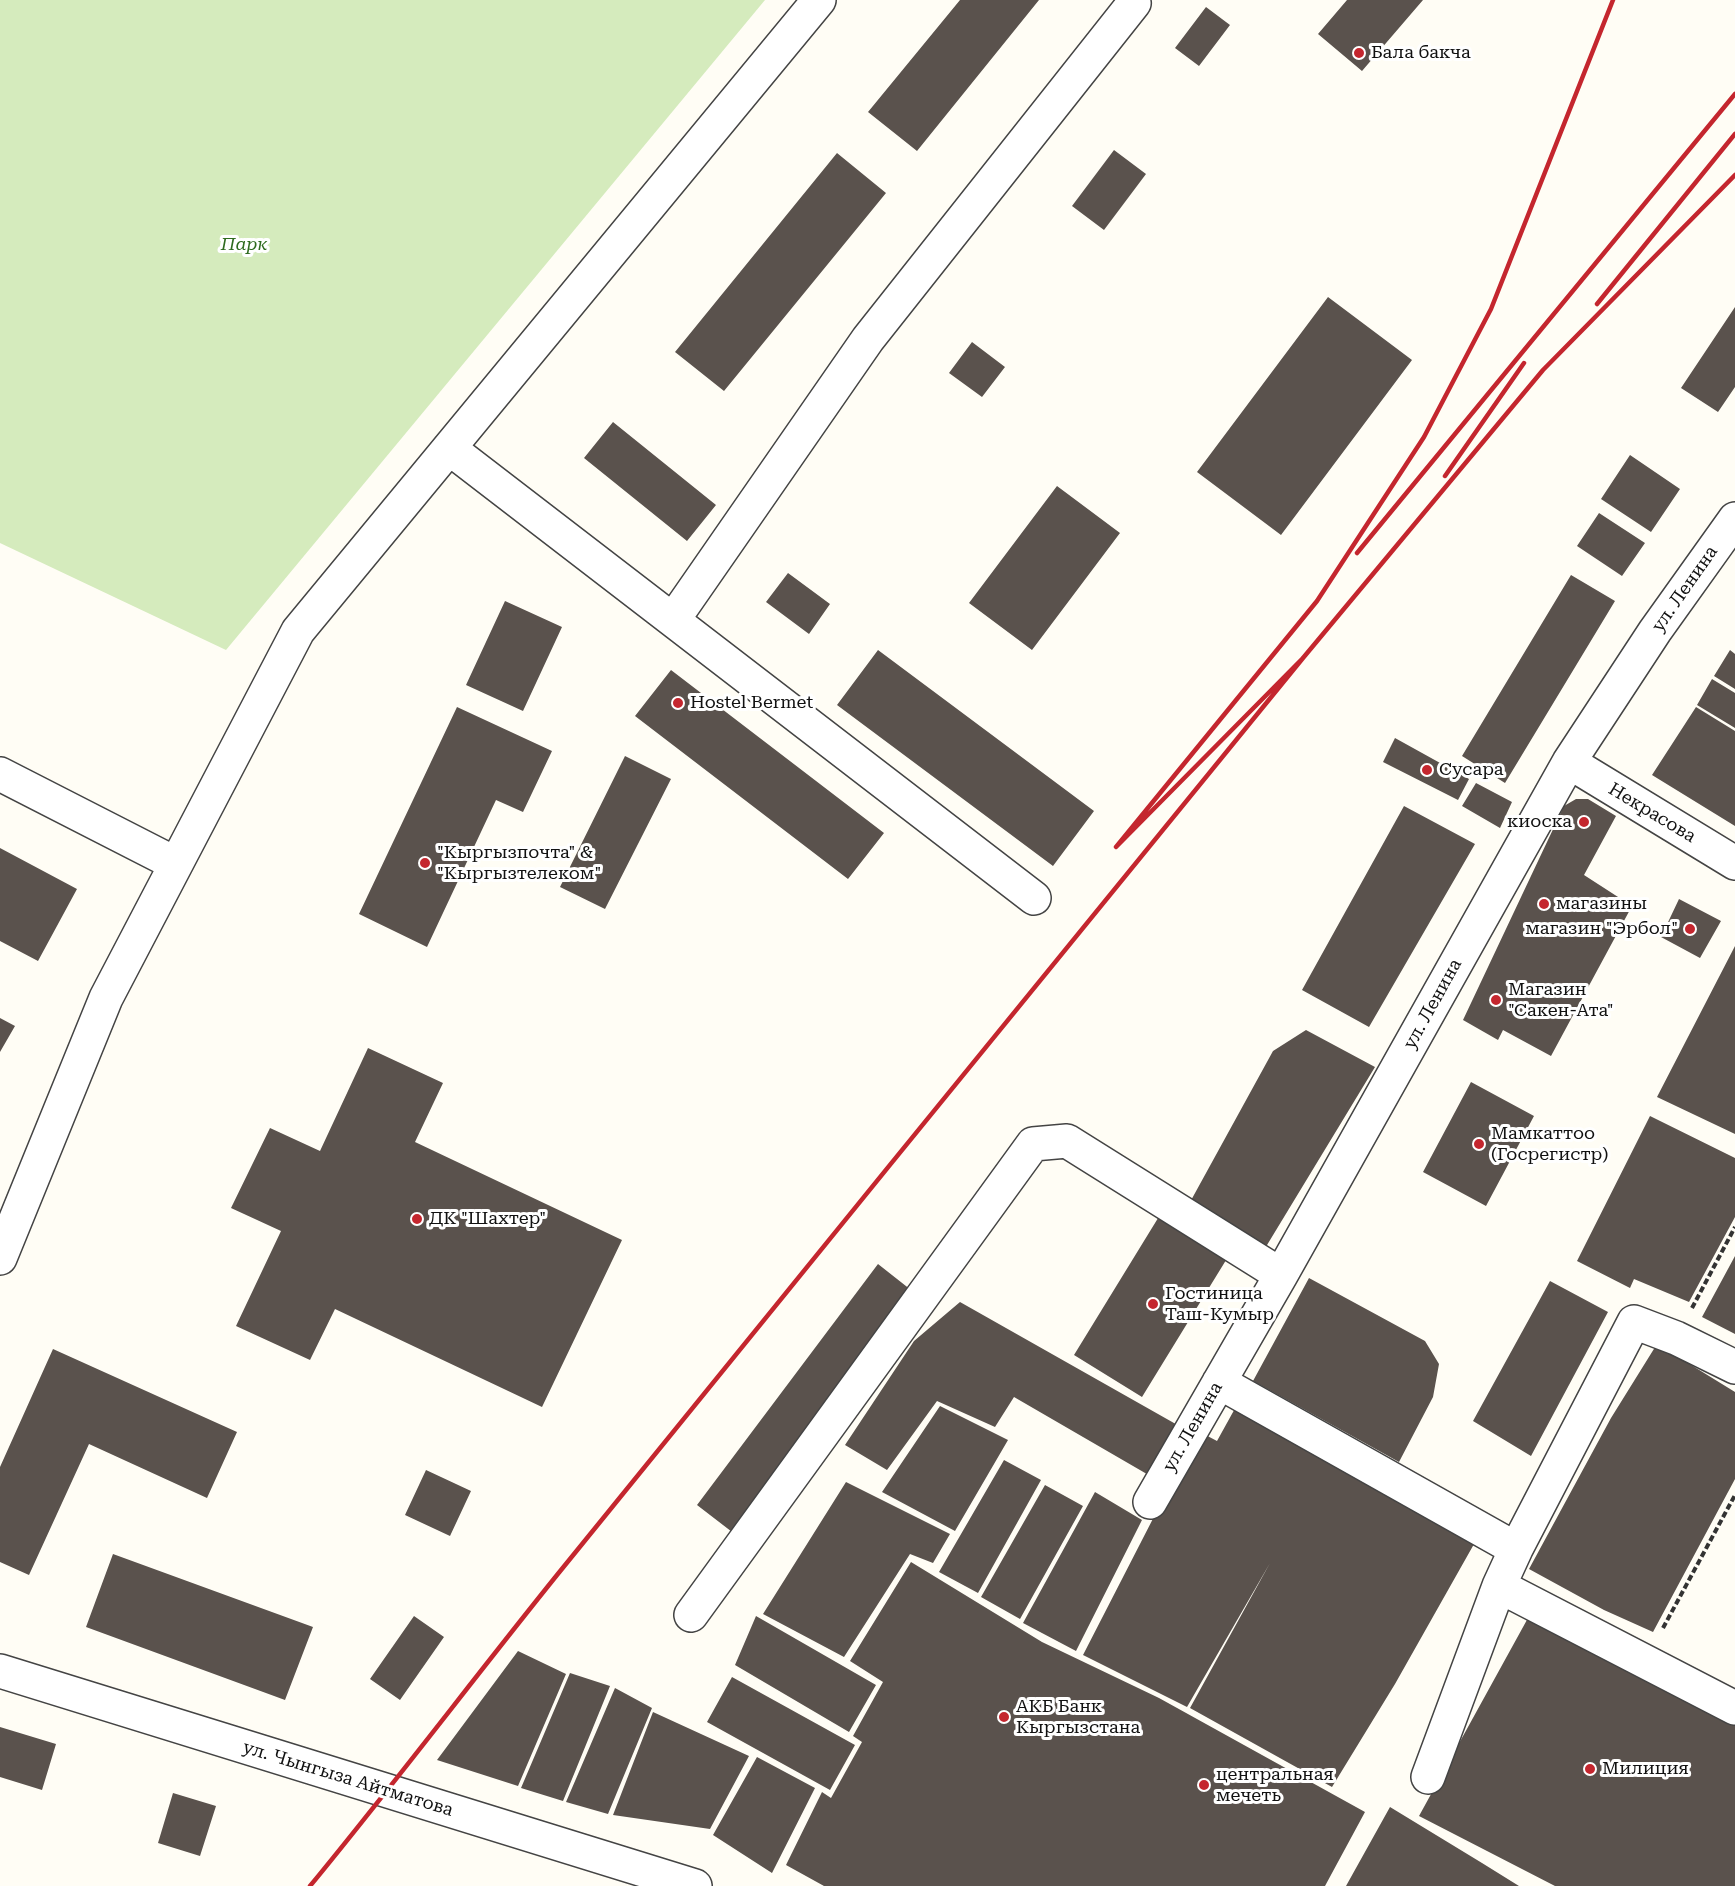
<!DOCTYPE html>
<html>
<head>
<meta charset="utf-8">
<style>
  body { margin:0 }
  canvas { display:block; background:#fffdf5 }
</style>
</head>
<body>
<canvas width="1735" height="1886"></canvas>
<script>
const ctx = document.querySelector('canvas').getContext('2d');
ctx.lineJoin = 'round';
function fillPath(path, color) {
  ctx.fillStyle = color;
  ctx.fill(path, 'evenodd');
}
function strokePath(path, color, width, dash) {
  ctx.strokeStyle = color;
  ctx.lineWidth = width;
  ctx.lineCap = dash ? 'butt' : 'round';
  ctx.setLineDash(dash || []);
  ctx.stroke(path);
}
function label(font, color, halo, rows, align = 'center') {
  ctx.font = font + ' "Roboto Serif",serif';
  ctx.lineWidth = 6;
  ctx.setLineDash([]);
  ctx.textBaseline = 'middle';
  ctx.strokeStyle = halo;
  ctx.fillStyle = color;
  for (const [text, x, y, turn = 0] of rows) {
    ctx.save();
    ctx.translate(x, y);
    ctx.rotate((+turn || 0) * Math.PI / 180);
    ctx.textAlign = isNaN(turn) ? turn : align;
    if (halo) ctx.strokeText(text, 0, 0);
    ctx.fillText(text, 0, 0);
    ctx.restore();
  }
}
const green = new Path2D(`
  M0,0H765L226,650L0,543Z`);
const building = new Path2D(`
  M960,0H1039L917,151L868,112Z
  M1347,0H1423L1362,71L1318,34Z
  M1206,7L1230,25L1199,66L1175,48Z
  M1114,150L1146,174L1104,230L1072,206Z
  M837,153L886,193L724,391L675,352Z
  M1328,297L1412,360L1281,535L1197,472Z
  M1735,307V387L1718,412L1681,388Z
  M972,342L1005,367L982,397L949,373Z
  M613,422L716,505L687,541L584,458Z
  M1630,455L1680,489L1651,532L1601,499Z
  M1057,486L1120,533L1032,650L969,603Z
  M1599,513L1645,543L1622,576L1577,546Z
  M788,573L830,604L809,634L766,602Z
  M1571,575L1615,601L1505,783L1462,756Z
  M505,601L562,627L523,711L466,685Z
  M878,650L1094,811L1053,866L837,705Z
  M1730,650L1735,654V689L1714,676Z
  M671,670L884,833L848,879L635,716Z
  M1712,679L1735,693V728L1697,705Z
  M457,707L552,751L523,812L496,800L427,947L359,914Z
  M1696,707L1735,731V826L1652,775Z
  M1395,738L1469,779L1458,800L1383,762Z
  M625,756L671,779L605,909L560,887Z
  M1476,783L1512,802L1500,828L1462,806Z
  M1576,799H1588L1616,816L1584,875L1632,906L1551,1056L1503,1030L1498,1040L1463,1020L1564,806Z
  M1404,806L1475,844L1369,1027L1302,990Z
  M0,848L77,889L38,961L0,941Z
  M1679,899L1721,921L1700,958L1661,937Z
  M1735,946V1134L1657,1097Z
  M0,1018L15,1026L0,1052Z
  M1306,1030L1375,1067L1264,1250L1189,1204L1273,1051Z
  M368,1048L443,1083L415,1142L622,1240L542,1407L335,1309L310,1360L236,1326L281,1231L231,1208L270,1128L320,1151Z
  M1471,1082L1534,1116L1486,1206L1423,1172Z
  M1650,1116L1735,1158V1217L1689,1302L1634,1279L1630,1288L1577,1261Z
  M1163,1210L1231,1252L1142,1397L1074,1355Z
  M1735,1256V1334L1702,1317Z
  M878,1264L911,1290L736,1535L697,1505Z
  M1309,1278L1425,1341L1439,1364L1433,1397L1399,1462L1253,1381Z
  M1550,1281L1608,1312L1531,1456L1473,1421Z
  M960,1302L1181,1427L1152,1477L1014,1397L995,1427L937,1401L887,1470L845,1445L914,1341Z
  M1657,1344L1735,1392V1479L1653,1632L1604,1610L1529,1569L1611,1418Z
  M53,1349L237,1432L207,1498L89,1444L29,1575L0,1562V1467Z
  M1238,1403L1478,1537L1395,1684L1332,1787L1190,1708L1270,1563L1187,1707L1083,1655L1198,1431L1217,1441Z
  M940,1406L1008,1440L955,1531L882,1492Z
  M1004,1460L1041,1480L978,1593L939,1572Z
  M426,1470L471,1491L450,1536L405,1515Z
  M846,1482L950,1534L933,1563L910,1554L844,1657L763,1614Z
  M1045,1485L1083,1506L1020,1619L981,1597Z
  M1095,1492L1142,1520L1076,1651L1023,1623Z
  M113,1554L313,1627L285,1700L86,1627Z
  M911,1562L1042,1642L1159,1698L1365,1812L1325,1886H824L786,1865L822,1792L831,1798L862,1742L853,1736L883,1682L850,1661Z
  M414,1616L444,1637L400,1700L370,1679Z
  M756,1616L876,1685L849,1732L735,1665Z
  M1528,1618L1735,1722V1886H1555L1419,1816Z
  M518,1651L566,1674L518,1786L437,1760Z
  M570,1673L610,1686L563,1801L521,1788Z
  M732,1677L855,1745L830,1790L707,1722Z
  M615,1688L652,1708L608,1814L566,1802Z
  M653,1712L749,1756L710,1829L613,1815Z
  M0,1727L56,1744L42,1790L0,1777Z
  M757,1757L815,1788L772,1873L713,1835Z
  M173,1793L216,1806L200,1856L158,1843Z
  M1390,1807L1482,1863L1519,1886H1346Z`);
const path = new Path2D(`
  M1692,1308L1735,1227
  M1663,1628L1735,1495`);
const minor = new Path2D(`
  M449,448L1034,898
  M673,620L868,339L1134,3L1133,0
  M1569,762L1735,863
  M0,774L176,864
  M0,1258L106,998L298,631L819,0
  M1219,1382L1516,1549
  M1150,1502L1281,1275L1569,762L1655,631L1735,519
  M1499,1586L1735,1708
  M691,1615L1033,1144L1067,1141L1281,1275
  M0,1671L695,1886
  M1428,1777L1499,1586L1516,1549L1634,1322L1676,1338L1735,1367`);
const rail = new Path2D(`
  M1597,304L1735,134
  M1445,476L1524,363
  M1357,553L1735,94
  M1303,658L1543,370L1735,175
  M310,1886C394,1784 474,1678 557,1575C805,1269 1054,963 1303,658L1116,847L1317,601L1424,437L1491,309L1613,0`);
const markers = [
  [1359,53,6,"#c4262e"],
  [678,703,6,"#c4262e"],
  [1427,770,6,"#c4262e"],
  [1584,822,6,"#c4262e"],
  [425,863,6,"#c4262e"],
  [1544,904,6,"#c4262e"],
  [1690,929,6,"#c4262e"],
  [1496,1000,6,"#c4262e"],
  [1479,1144,6,"#c4262e"],
  [417,1219,6,"#c4262e"],
  [1153,1304,6,"#c4262e"],
  [1004,1717,6,"#c4262e"],
  [1590,1769,6,"#c4262e"],
  [1204,1785,6,"#c4262e"]
];
const poiNames = [
  ["Бала бакча",1371,53],
  ["Hostel Bermet",690,703],
  ["Сусара",1439,770],
  ["киоска",1572,822,"right"],
  ["\"Кыргызпочта\" &",437,853],
  ["\"Кыргызтелеком\"",437,874],
  ["магазины",1556,904],
  ["магазин \"Эрбол\"",1678,929,"right"],
  ["Магазин",1508,990],
  ["\"Сакен-Ата\"",1508,1011],
  ["Мамкаттоо",1491,1134],
  ["(Госрегистр)",1491,1155],
  ["ДК \"Шахтер\"",429,1219],
  ["Гостиница",1165,1294],
  ["Таш-Кумыр",1165,1315],
  ["АКБ Банк",1016,1707],
  ["Кыргызстана",1016,1728],
  ["Милиция",1602,1769],
  ["центральная",1216,1775],
  ["мечеть",1216,1796]
];
const parkNames = [
  ["Парк",244,245]
];
const streetNames = [
  ["ул. Ленина",1685,589,-55],
  ["Некрасова",1652,813,31],
  ["ул. Ленина",1433,1004,-61],
  ["ул. Ленина",1193,1427,-60],
  ["ул. Чынгыза Айтматова",348,1779,17]
];
fillPath(green, '#d5ebbd');
fillPath(building, '#5a524d');
strokePath(minor, '#444', 36);
strokePath(path, '#333', 4, [6, 3]);
strokePath(minor, '#fff', 33);
strokePath(rail, '#c4262e', 4.5);
for (const [x, y, r, color] of markers) {
  const dot = new Path2D();
  dot.arc(x, y, r, 0, 2 * Math.PI);
  ctx.fillStyle = color;
  ctx.fill(dot);
  strokePath(dot, '#fff', 2);
}
label('18px', '#111', '#fff', poiNames, 'left');
label('italic 18px', '#2f6b1f', '#fff', parkNames);
label('18px', '#111', '#fff', streetNames);
</script>
</body>
</html>
